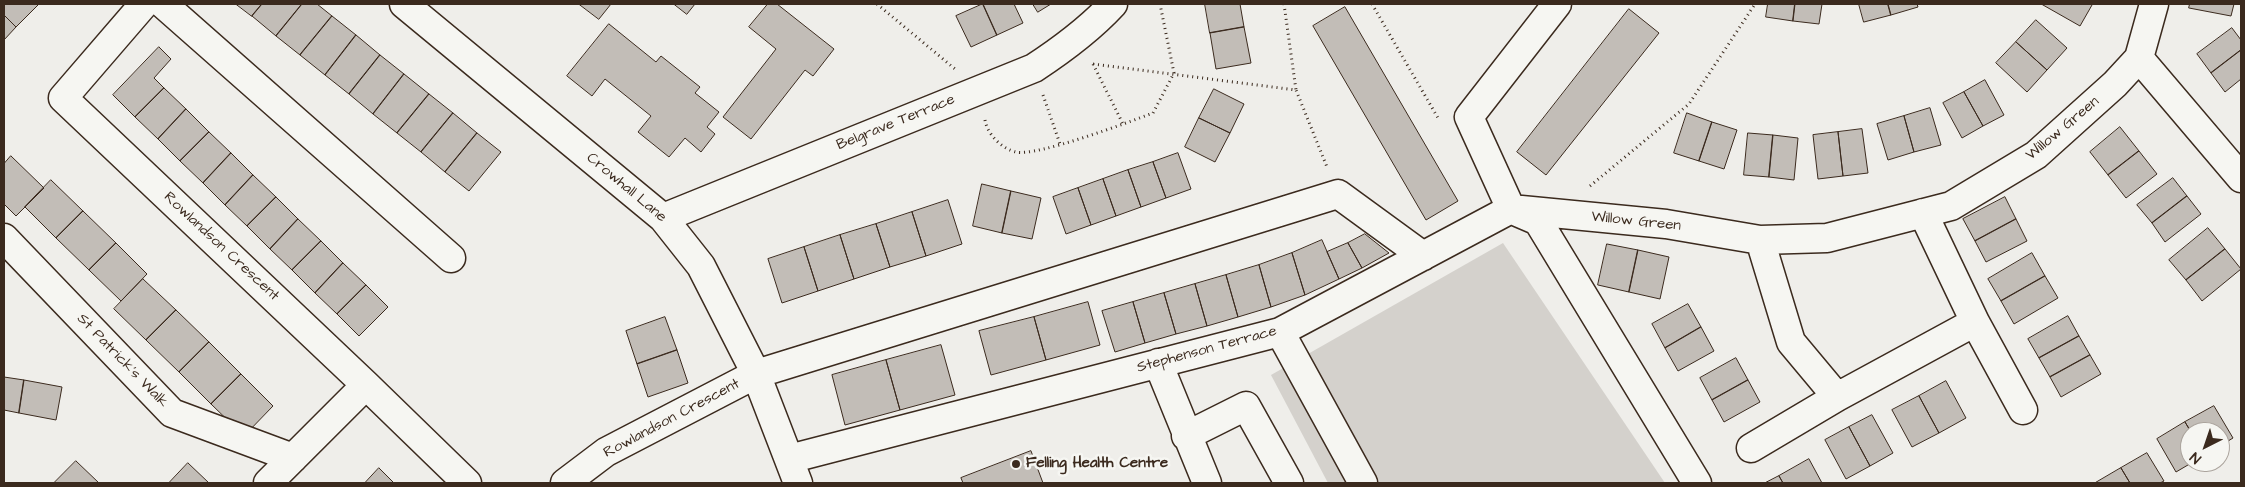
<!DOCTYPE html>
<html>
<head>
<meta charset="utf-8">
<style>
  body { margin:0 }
  #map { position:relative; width:2245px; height:487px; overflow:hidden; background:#efeeea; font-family:"Architects Daughter",sans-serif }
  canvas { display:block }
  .frame { position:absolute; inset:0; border:5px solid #3b2a1e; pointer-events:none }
  .north { position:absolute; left:2180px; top:422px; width:50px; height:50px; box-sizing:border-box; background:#f6f6f2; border:1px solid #aba49d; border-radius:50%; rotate:221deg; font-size:14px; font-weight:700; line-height:20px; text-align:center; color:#3b2a1e }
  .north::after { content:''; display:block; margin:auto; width:18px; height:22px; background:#3b2a1e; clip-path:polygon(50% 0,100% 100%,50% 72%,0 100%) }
</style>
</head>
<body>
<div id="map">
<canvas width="2245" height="487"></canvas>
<div class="frame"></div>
<div class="north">N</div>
</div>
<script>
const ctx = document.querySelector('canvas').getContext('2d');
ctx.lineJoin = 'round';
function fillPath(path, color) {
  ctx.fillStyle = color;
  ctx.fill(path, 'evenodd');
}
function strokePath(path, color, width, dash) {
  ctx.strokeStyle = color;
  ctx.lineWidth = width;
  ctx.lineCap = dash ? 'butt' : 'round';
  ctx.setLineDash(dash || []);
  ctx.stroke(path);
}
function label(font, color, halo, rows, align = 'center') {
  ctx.font = font + ' "Architects Daughter",sans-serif';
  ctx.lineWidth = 5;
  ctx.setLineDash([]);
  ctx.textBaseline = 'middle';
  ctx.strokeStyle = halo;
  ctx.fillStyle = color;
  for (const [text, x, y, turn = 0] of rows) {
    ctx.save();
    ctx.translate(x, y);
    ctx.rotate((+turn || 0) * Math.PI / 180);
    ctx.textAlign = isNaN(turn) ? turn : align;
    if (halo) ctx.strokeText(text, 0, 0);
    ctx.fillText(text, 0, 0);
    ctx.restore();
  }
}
const green = new Path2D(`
  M1503,243L1665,483H1328L1271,375Z`);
const building = new Path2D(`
  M4,4H39L16,27L4,15Z
  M236,4H262L252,16Z
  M262,4H302L276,36L252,16Z
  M302,4H317L332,16L300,55L276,36Z
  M579,4H611L599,19Z
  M674,4H695L687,14Z
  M768,4H777L834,49L813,76L805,70L751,139L723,117L776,49L749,27Z
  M983,4L997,35L971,47L956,16Z
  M983,4H1014L1023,23L997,35Z
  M1033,4H1051L1038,12Z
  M1205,4H1240L1244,27L1210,33Z
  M1768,4H1795L1793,21L1766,17Z
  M1795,4H1822L1819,24L1793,21Z
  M1859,4H1888L1891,15L1864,22Z
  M1888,4H1917L1918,7L1891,15Z
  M2044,4H2091L2092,5L2080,26L2043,5Z
  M2190,4H2234L2231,16L2189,8Z
  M1345,7L1458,201L1426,220L1313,26Z
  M1629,9L1659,33L1546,175L1517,152Z
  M4,15L16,27L4,40Z
  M332,16L356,35L325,75L300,55Z
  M2036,20L2067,48L2047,70L2016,42Z
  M609,24L656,62L661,56L700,87L695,93L719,112L707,127L715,134L701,152L685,138L669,157L638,132L651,116L605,79L592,96L567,76Z
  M1244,27L1251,63L1216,69L1210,33Z
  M2232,28L2241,40V50L2211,73L2197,54Z
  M356,35L380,55L349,94L325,75Z
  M2016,42L2047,70L2027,92L1996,63Z
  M159,47L171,59L154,78L164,88L135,117L113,95Z
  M2241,50V79L2225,92L2211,73Z
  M380,55L404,74L373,114L349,94Z
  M404,74L429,94L397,133L373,114Z
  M1985,80L2004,115L1983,126L1964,92Z
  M164,88L186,109L158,139L135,117Z
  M1214,89L1244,104L1230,133L1199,118Z
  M1964,92L1983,126L1962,138L1943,103Z
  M429,94L453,113L421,152L397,133Z
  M1930,108L1941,145L1914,152L1904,116Z
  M186,109L209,132L180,161L158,139Z
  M453,113L477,133L445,172L421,152Z
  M1687,113L1712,122L1699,161L1674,153Z
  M1904,116L1914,152L1888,160L1877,124Z
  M1199,118L1230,133L1215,162L1185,147Z
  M1712,122L1737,130L1724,169L1699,161Z
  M2120,127L2139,151L2108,175L2090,152Z
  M1862,129L1868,173L1843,176L1838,132Z
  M209,132L231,153L203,183L180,161Z
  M1838,132L1843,176L1818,179L1813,135Z
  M477,133L501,152L469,191L445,172Z
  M1748,133L1773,135L1769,177L1744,175Z
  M1773,135L1798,138L1794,180L1769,177Z
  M2139,151L2157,174L2126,198L2108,175Z
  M231,153L253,175L225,205L203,183Z
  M1178,153L1191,189L1166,198L1153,162Z
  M11,156L44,188L16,216L4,204V164Z
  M1153,162L1166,198L1141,207L1128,170Z
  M1128,170L1141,207L1116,216L1103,179Z
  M253,175L276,197L247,226L225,205Z
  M2173,178L2187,196L2152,223L2137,205Z
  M1103,179L1116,216L1091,225L1078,188Z
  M51,180L83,211L56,238L25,207Z
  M982,184L1011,191L1002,233L973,226Z
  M1078,188L1091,225L1066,234L1053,197Z
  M1011,191L1041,198L1032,239L1002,233Z
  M2187,196L2201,214L2165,242L2152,223Z
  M276,197L298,219L270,249L247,226Z
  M2005,197L2016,219L1975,241L1963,219Z
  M948,200L962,244L926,256L912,212Z
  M83,211L116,243L89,270L56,238Z
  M912,212L926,256L890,267L876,224Z
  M298,219L321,241L292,270L270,249Z
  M2016,219L2027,241L1986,262L1975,241Z
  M876,224L890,267L854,279L840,235Z
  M2208,228L2225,249L2186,280L2169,260Z
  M1365,234L1389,253L1362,268L1348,243Z
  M840,235L854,279L818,291L804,247Z
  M1322,240L1339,279L1305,295L1292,253Z
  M321,241L343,263L315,293L292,270Z
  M116,243L147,274L121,301L89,270Z
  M1348,243L1362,268L1339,279L1327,252Z
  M1607,244L1638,250L1629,292L1598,285Z
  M804,247L818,291L782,303L768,259Z
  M2225,249L2241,269L2202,301L2186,280Z
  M1638,250L1669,257L1660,299L1629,292Z
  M1292,253L1305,295L1271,307L1259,265Z
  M2032,253L2045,276L2001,301L1988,279Z
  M343,263L366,285L337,314L315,293Z
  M1259,265L1271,307L1238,317L1226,275Z
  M1226,275L1238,317L1207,326L1195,284Z
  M2045,276L2058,298L2014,324L2001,301Z
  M143,279L176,310L146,340L114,309Z
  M1195,284L1207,326L1176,334L1164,293Z
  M366,285L388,307L359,336L337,314Z
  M1164,293L1176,334L1145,343L1133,302Z
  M1088,302L1100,345L1046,360L1034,317Z
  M1133,302L1145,343L1115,352L1102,311Z
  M1688,304L1701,327L1665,348L1652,324Z
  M176,310L209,342L179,372L146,340Z
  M2068,316L2079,336L2039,358L2028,339Z
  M665,317L677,350L637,364L626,331Z
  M1034,317L1046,360L991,375L979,331Z
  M1701,327L1714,351L1678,371L1665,348Z
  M2079,336L2090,355L2050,377L2039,358Z
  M209,342L241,374L211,404L179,372Z
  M941,345L955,395L900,410L886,360Z
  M677,350L688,383L648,397L637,364Z
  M2090,355L2101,374L2061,397L2050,377Z
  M1736,358L1748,380L1712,400L1700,378Z
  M886,360L900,410L845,425L832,375Z
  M241,374L273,406L244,436L211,404Z
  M4,377L24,380L19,413L4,410Z
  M24,380L62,387L56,420L19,413Z
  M1748,380L1760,402L1724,422L1712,400Z
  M1946,381L1966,418L1939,433L1919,396Z
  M1919,396L1939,433L1912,447L1892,410Z
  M2214,406L2233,438L2220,446V432H2191L2185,422Z
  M1872,415L1893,453L1870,466L1849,427Z
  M2185,422L2191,432L2190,462H2193L2176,472L2157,439Z
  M1849,427L1870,466L1846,479L1825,440Z
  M1031,451L1043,483H963L961,478Z
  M2147,453L2164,481L2160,483H2130L2121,468Z
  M1809,459L1822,483H1783L1779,476Z
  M76,461L99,483H54Z
  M188,463L209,483H169Z
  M379,468L394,483H365Z
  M2121,468L2130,483H2095Z
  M1779,476L1783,483H1765Z`);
const path = new Path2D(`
  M877,4L955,69
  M1284,4L1296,90
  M1372,4L1438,118
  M1093,64L1296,90L1327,167
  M1093,64L1123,124
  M1043,95L1060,144
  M985,120C987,134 1002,149 1016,152C1036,157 1129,122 1153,113L1174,73L1160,4
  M1590,186L1689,104L1755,4`);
const minor = new Path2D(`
  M144,4L63,98L366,385L467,483
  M163,4L451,258
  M404,4L663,218L701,266L756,374L798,483
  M2139,58L2241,178
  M1511,209L1666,224L1760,240L1827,238L1951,206L2036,155L2115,84L2139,58L2154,4
  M1517,212L1538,221L1697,483
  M663,218L1034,68C1063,49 1089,30 1113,4
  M4,238L172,413L293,458
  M1760,240L1791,342L1837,397L1975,322L1923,213
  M1975,322L2023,410
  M1280,332L1363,483
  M1158,363L1207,483
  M1186,436L1246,406L1289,483
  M1751,448L1837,397
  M789,459L1280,332L1511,209L1469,117L1557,4
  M268,483L366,385
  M565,483L606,452L756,374L1338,194L1423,256`);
const markers = [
  [1016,464,5,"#3b2a1e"]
];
const streetNames = [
  ["Belgrave Terrace",896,123,-22],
  ["Willow Green",2063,129,-40],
  ["Crowhall Lane",626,188,40],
  ["Willow Green",1636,222,6],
  ["Rowlandson Crescent",221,247,43],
  ["Stephenson Terrace",1207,350,-15],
  ["St Patrick's Walk",122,361,46],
  ["Rowlandson Crescent",672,419,-28]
];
const poiNames = [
  ["Felling Health Centre",1026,464]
];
fillPath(green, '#d4d1cc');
fillPath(building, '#c2bdb7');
strokePath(building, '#3b2a1e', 1);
strokePath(minor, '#3b2a1e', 31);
strokePath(path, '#3b2a1e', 3, [1, 4]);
strokePath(minor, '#f6f6f2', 28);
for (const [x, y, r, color] of markers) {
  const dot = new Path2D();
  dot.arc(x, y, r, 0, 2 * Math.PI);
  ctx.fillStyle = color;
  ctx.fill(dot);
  strokePath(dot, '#f6f6f2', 2);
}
label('15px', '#3b2a1e', '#f6f6f2', streetNames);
label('bold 15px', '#3b2a1e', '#f6f6f2', poiNames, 'left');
</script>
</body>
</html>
